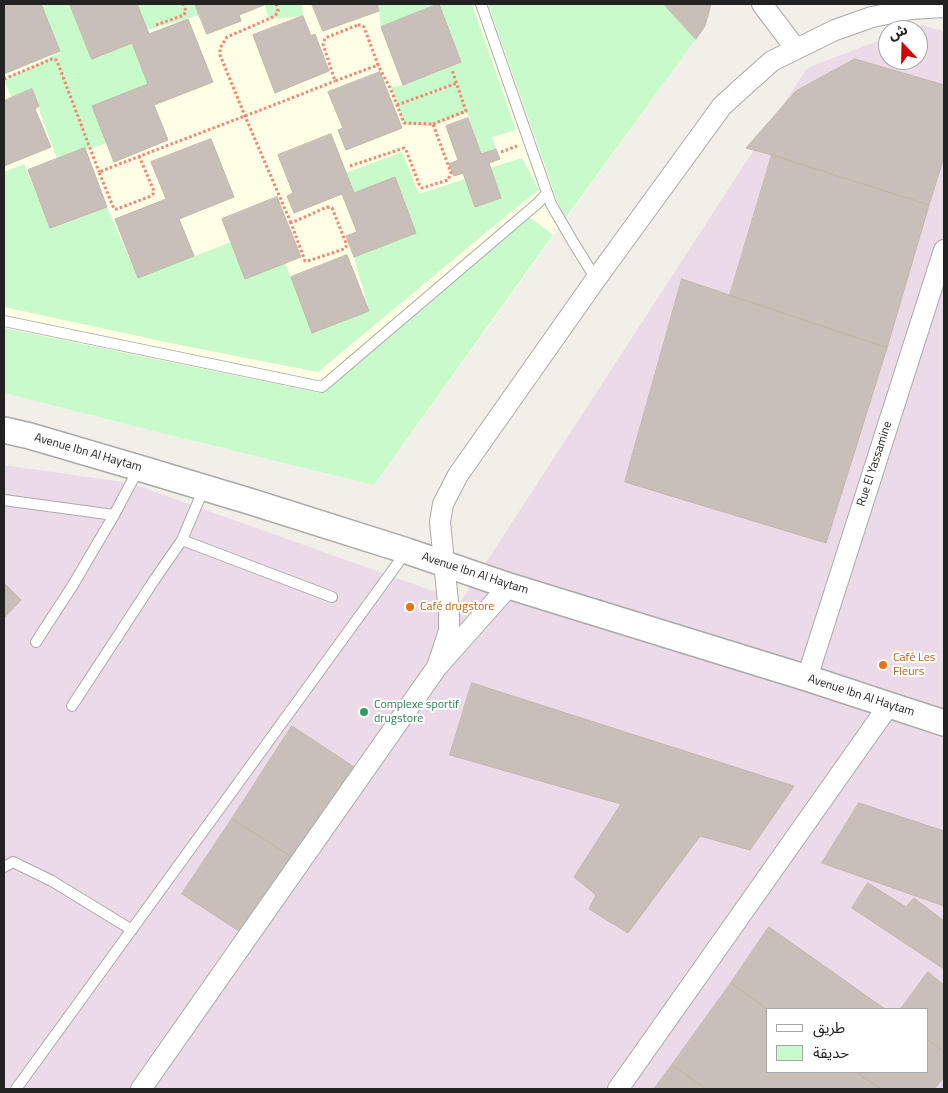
<!DOCTYPE html>
<html>
<head>
<meta charset="utf-8">
<style>
  body { margin:0 }
  #map { position:relative; width:948px; height:1093px; overflow:hidden; background:#f2efe9; font-family:"Titillium Web","Noto Sans Arabic",sans-serif }
  canvas { display:block }
  .frame { position:absolute; inset:0; border:5px solid #222; pointer-events:none }
  .legend { position:absolute; left:766px; top:1008px; width:162px; height:65px; box-sizing:border-box; background:#fff; border:1px solid #a7a7a7; margin:0; padding:6px 9px; list-style:none; font-size:15px; color:#222 }
  .legend li { display:flex; align-items:center; gap:10px; height:25px }
  .legend b { width:25px; border:1px solid #a7a7a7 }
  .north { position:absolute; left:878px; top:20px; width:50px; height:50px; box-sizing:border-box; background:#fff; border:1px solid #a7a7a7; border-radius:50%; rotate:339deg; font-size:14px; font-weight:700; line-height:20px; text-align:center; color:#222 }
  .north::after { content:''; display:block; margin:auto; width:18px; height:22px; background:#d40000; clip-path:polygon(50% 0,100% 100%,50% 72%,0 100%) }
</style>
</head>
<body>
<div id="map">
<canvas width="948" height="1093"></canvas>
<div class="frame"></div>
<ul class="legend">
<li><b style="height:6px;background:#fff"></b>طريق</li>
<li><b style="height:14px;background:#c8facc"></b>حديقة</li>
</ul>
<div class="north">ش</div>
</div>
<script>
const ctx = document.querySelector('canvas').getContext('2d');
ctx.lineJoin = 'round';
function fillPath(path, color) {
  ctx.fillStyle = color;
  ctx.fill(path, 'evenodd');
}
function strokePath(path, color, width, dash) {
  ctx.strokeStyle = color;
  ctx.lineWidth = width;
  ctx.lineCap = dash ? 'butt' : 'round';
  ctx.setLineDash(dash || []);
  ctx.stroke(path);
}
function label(font, color, halo, rows, align = 'center') {
  ctx.font = font + ' "Titillium Web",sans-serif';
  ctx.lineWidth = 4;
  ctx.setLineDash([]);
  ctx.textBaseline = 'middle';
  ctx.strokeStyle = halo;
  ctx.fillStyle = color;
  for (const [text, x, y, turn = 0] of rows) {
    ctx.save();
    ctx.translate(x, y);
    ctx.rotate((+turn || 0) * Math.PI / 180);
    ctx.textAlign = isNaN(turn) ? turn : align;
    if (halo) ctx.strokeText(text, 0, 0);
    ctx.fillText(text, 0, 0);
    ctx.restore();
  }
}
const industrial = new Path2D(`
  M921,25L944,31V1089H4V465L130,483L461,601L807,68L888,37V60H918V30H908ZM767,1009H927V1072H767Z`);
const education = new Path2D(`
  M4,4H711L705,26L374,485L169,435L4,393Z`);
const park = new Path2D(`
  M41,4H70L92,59L132,43L148,84L107,143L57,159L32,90L12,98L4,81L60,52Z
  M137,4H195L200,15L147,30Z
  M264,4H302L303,16L269,19Z
  M377,4H472L516,130L492,137L496,149L481,154L467,113L432,126L405,125L391,87L403,85L461,62L439,5L381,27L379,11Z
  M488,4H664L696,39L564,220Z
  M402,152L419,194L465,179L475,207L501,198L490,168L522,158L539,190L508,214L318,372L180,345L4,307V172L24,164L50,228L107,207L138,278L231,242L285,263L313,333L369,311L354,257L416,232L395,177L354,193L346,173Z
  M528,216L553,235L374,485L169,435L4,393V328L320,393Z`);
const building = new Path2D(`
  M10,4H41L60,51L4,74V6Z
  M70,4H137L149,34L188,19L213,82L154,105L168,140L114,162L92,106L148,84L132,43L92,59Z
  M195,4H264V5L239,15L241,21L207,34Z
  M312,4H377L379,11L323,31Z
  M439,4L461,62L403,85L381,27Z
  M664,4H711L705,26L696,39Z
  M303,16L311,36L315,34L329,71L275,93L253,35Z
  M855,59L944,85V157L929,205L772,155L746,148L796,91Z
  M380,72L402,128L346,150L338,130L343,128L328,92Z
  M32,89L39,106L35,109L51,147L4,166V101Z
  M468,118L481,154L496,149L500,159L489,163L501,198L475,207L463,173L454,176L449,164L458,160L446,126Z
  M331,134L354,193L395,177L416,233L354,257L346,236L357,232L342,194L294,213L287,196L293,193L278,155Z
  M211,139L234,197L179,219L194,256L138,278L115,219L166,199L151,162Z
  M85,148L107,207L50,228L28,170Z
  M772,155L929,205L887,348L730,295Z
  M277,197L301,257L245,279L222,219Z
  M347,255L369,311L312,333L291,277Z
  M682,279L887,348L826,543L625,482Z
  M4,583L21,600L4,618Z
  M472,683L794,786L750,850L700,836L628,933L589,909L596,895L574,877L621,804L450,755Z
  M292,726L357,769L295,859L232,819Z
  M859,803L944,831V906L822,863Z
  M232,819L295,859L245,935L182,894Z
  M868,883L906,907L914,898L944,921V969L852,908Z
  M769,927L885,1009H767L731,983Z
  M928,972L944,985V1052L927,1039V1009H901Z
  M731,983L767,1009V1072H856L881,1089H706L672,1065Z
  M927,1039L944,1052V1077L934,1089H881L856,1072H927Z
  M672,1065L706,1089H654Z`);
const path = new Path2D(`
  M276,4L278,11L275,16L227,37L220,48V55L245,116L291,223
  M156,25L184,15L186,11L183,4
  M358,25H361L364,27L378,65L335,81L323,44L325,38Z
  M4,79L52,59H55L57,61L99,172
  M397,105L457,83
  M433,124L466,111L452,70
  M501,152L517,146
  M139,156L154,191L153,194L151,196L117,209H114L99,172C178,141 257,112 335,81
  M350,166L404,148L406,150L419,184L422,188L448,180L451,173L433,124L404,123L391,90L378,65
  M327,207L332,208L346,243V247L344,249L308,261H305L291,223Z`);
const service = new Path2D(`
  M481,4L551,204L573,242L596,279
  M4,321L322,387L538,203L547,193
  M204,488L182,540L332,597
  M4,500L114,515L139,468
  M36,642L73,585L114,515
  M72,706L153,582L182,540
  M4,867L13,862L52,881L132,930
  M16,1089L406,552`);
const minor = new Path2D(`
  M762,4L796,49
  M437,667L449,631V612L440,522L443,504L458,475L596,279L722,106L744,86L772,61L835,30L872,17L911,9L944,7
  M807,678L944,250
  M141,1089L437,667L509,586
  M618,1089L889,705`);
const tertiary = new Path2D(`
  M4,430L30,436L139,468L252,502L407,551L509,586L807,678L889,705L944,723`);
const markers = [
  [410,607,5,"#e8710a"],
  [883,665,5,"#e8710a"],
  [364,712,5,"#2e9e5b"]
];
const streetNames = [
  ["Avenue Ibn Al Haytam",88,453,16],
  ["Rue El Yassamine",875,464,-72],
  ["Avenue Ibn Al Haytam",475,574,18],
  ["Avenue Ibn Al Haytam",861,696,18]
];
const foodNames = [
  ["Café drugstore",420,607],
  ["Café Les",893,658],
  ["Fleurs",893,672]
];
const leisureNames = [
  ["Complexe sportif",374,705],
  ["drugstore",374,719]
];
fillPath(industrial, '#ebdbe8');
fillPath(education, '#ffffe5');
fillPath(park, '#c8facc');
fillPath(building, '#c7bfb8');
strokePath(building, '#c4b6ab', 1);
strokePath(service, '#a9a9a9', 12);
strokePath(minor, '#a9a9a9', 22);
strokePath(tertiary, '#a9a9a9', 28);
strokePath(path, '#fa8072', 3, [2.5, 2.5]);
strokePath(service, '#fff', 10);
strokePath(minor, '#fff', 20);
strokePath(tertiary, '#fff', 25);
for (const [x, y, r, color] of markers) {
  const dot = new Path2D();
  dot.arc(x, y, r, 0, 2 * Math.PI);
  ctx.fillStyle = color;
  ctx.fill(dot);
  strokePath(dot, '#fff', 2);
}
label('12px', '#222', '#fff', streetNames);
label('12px', '#c56008', '#fff', foodNames, 'left');
label('12px', '#27864d', '#fff', leisureNames, 'left');
</script>
</body>
</html>
